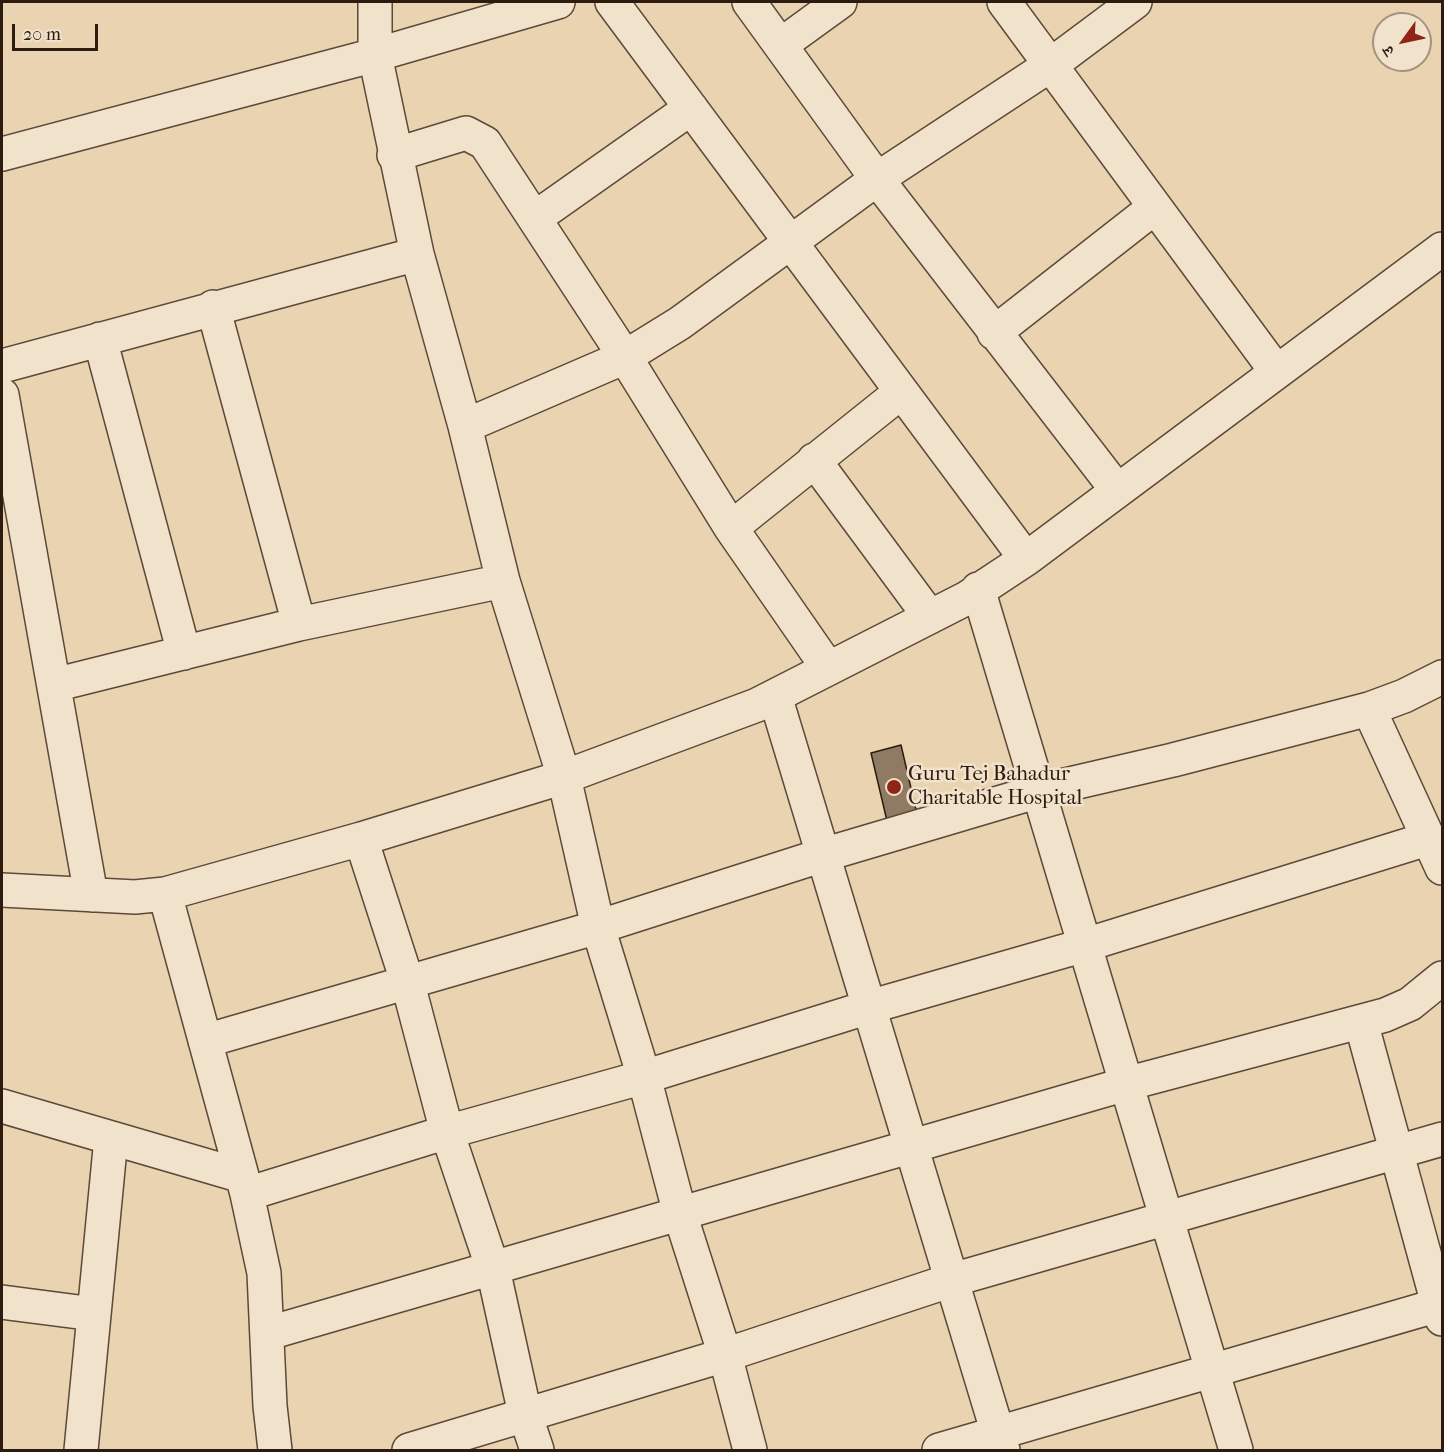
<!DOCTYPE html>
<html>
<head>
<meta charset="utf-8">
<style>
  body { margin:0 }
  #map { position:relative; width:1444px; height:1452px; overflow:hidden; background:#e9d3b0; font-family:"IM FELL French Canon","Noto Serif Devanagari",serif }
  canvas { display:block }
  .frame { position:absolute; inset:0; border:3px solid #2d1b10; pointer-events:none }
  .north { position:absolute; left:1372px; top:12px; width:60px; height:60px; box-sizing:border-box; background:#f1e2cc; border:2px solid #a39281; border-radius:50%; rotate:237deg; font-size:16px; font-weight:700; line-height:24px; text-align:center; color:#2d1b10 }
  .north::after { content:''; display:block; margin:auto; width:21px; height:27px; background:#8f2418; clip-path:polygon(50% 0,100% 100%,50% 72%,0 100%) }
  .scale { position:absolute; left:12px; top:24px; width:86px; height:27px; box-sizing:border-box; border:3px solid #2d1b10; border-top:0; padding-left:8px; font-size:18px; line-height:21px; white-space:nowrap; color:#2d1b10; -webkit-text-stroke:4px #f1e2cc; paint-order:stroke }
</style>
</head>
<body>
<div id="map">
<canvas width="1444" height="1452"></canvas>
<div class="frame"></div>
<div class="north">उ</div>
<div class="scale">20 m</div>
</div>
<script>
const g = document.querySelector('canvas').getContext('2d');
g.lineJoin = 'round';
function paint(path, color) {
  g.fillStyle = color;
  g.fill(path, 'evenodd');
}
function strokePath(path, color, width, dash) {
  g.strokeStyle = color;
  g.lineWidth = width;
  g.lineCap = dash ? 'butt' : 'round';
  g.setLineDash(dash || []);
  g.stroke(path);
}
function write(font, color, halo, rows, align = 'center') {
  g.font = font + ' "IM FELL French Canon",serif';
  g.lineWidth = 5;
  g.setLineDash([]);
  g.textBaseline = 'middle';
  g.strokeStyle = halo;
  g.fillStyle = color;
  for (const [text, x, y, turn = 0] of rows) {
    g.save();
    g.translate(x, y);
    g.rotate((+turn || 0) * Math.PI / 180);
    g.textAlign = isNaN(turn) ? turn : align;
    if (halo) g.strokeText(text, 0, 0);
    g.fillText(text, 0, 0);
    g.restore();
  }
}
const building = new Path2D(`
  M901,745L917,814L887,821L871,753Z`);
paint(building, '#8f7b63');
strokePath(building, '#2d1b10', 1.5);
const minor = new Path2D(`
  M375,2V55L417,254L465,426L503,581L564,777L598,927L644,1077L680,1214L725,1355L750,1450
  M612,2L1026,559
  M749,2L877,179L1117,490
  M1004,2L1276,371
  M782,44L840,2
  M2,154L375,55L558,2
  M394,155L466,133L485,143L625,357L731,528L828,668
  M535,218L691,108
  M213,307L299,624
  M994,333L1155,207
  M100,339L184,653
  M2,366L417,254
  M2,395L91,895
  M465,426L625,357L680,323L877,179L1052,64L1135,2
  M814,460L930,617
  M731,528L901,392
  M978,589L1236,1450
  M54,685L299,624L503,581
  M775,696L1003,1450
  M1369,709L1442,868
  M361,839L408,984L447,1132L493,1269L525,1414L537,1450
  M2,890L135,897L165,894L361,839L564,777L757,705L967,598L1026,559L1442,249
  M165,894L247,1194L264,1273L270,1406L275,1450
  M1361,1022L1442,1319
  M205,1041L598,927L823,855L1039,791L1173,760L1369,709L1404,696L1442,677
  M2,1106L242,1176
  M247,1194L447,1132L644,1077L869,1007L1085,945L1427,839
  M2,1302L94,1314
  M269,1333L1126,1084L1385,1015L1410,1004L1442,978
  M81,1450L111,1138
  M409,1450L725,1355L952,1280L1442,1139
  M939,1450L1442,1304`);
strokePath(minor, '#5c4938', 36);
strokePath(minor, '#f1e2cc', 33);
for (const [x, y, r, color] of [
  [894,787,8,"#8f2418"]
]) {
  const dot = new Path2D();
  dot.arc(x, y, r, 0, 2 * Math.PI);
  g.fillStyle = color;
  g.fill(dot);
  strokePath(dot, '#f1e2cc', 2);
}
write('21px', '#2d1b10', '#f1e2cc', [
  ["Guru Tej Bahadur",908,775],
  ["Charitable Hospital",908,799]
], 'left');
</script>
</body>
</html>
